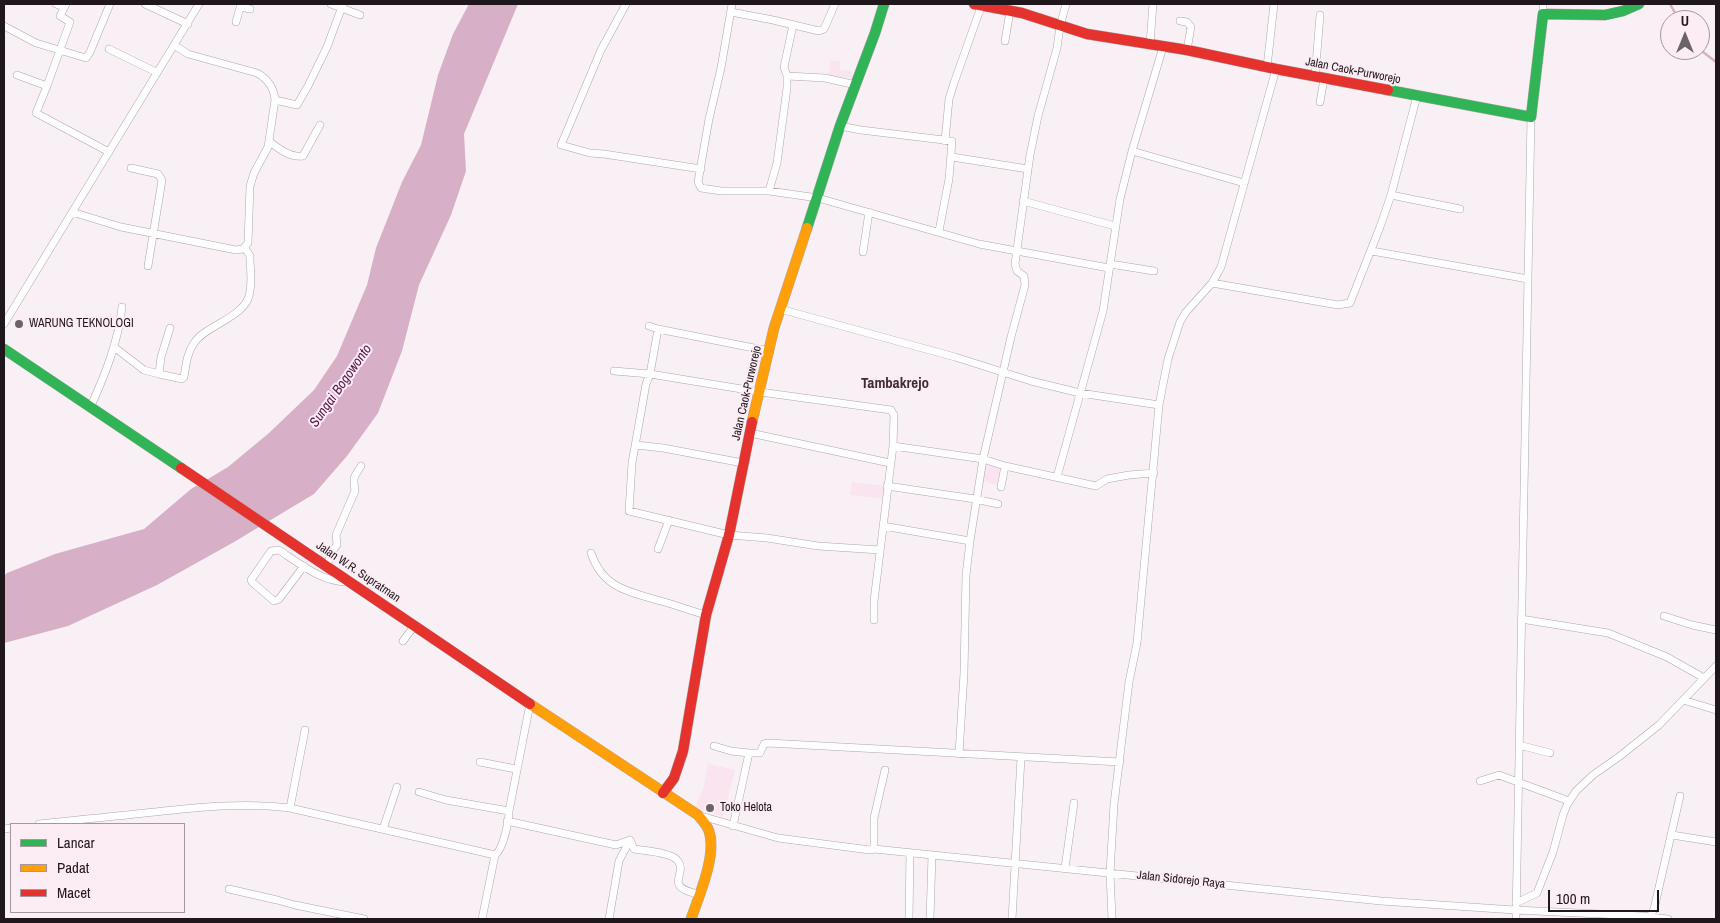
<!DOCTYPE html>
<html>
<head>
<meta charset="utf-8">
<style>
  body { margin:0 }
  #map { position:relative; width:1720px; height:923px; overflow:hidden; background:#f8f0f5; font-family:"Archivo Narrow",sans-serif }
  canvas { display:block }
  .frame { position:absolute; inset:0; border:5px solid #1f171b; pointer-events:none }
  .legend { position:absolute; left:10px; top:823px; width:175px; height:90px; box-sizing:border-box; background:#fcedf5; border:1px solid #a4979e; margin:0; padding:6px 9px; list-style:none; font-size:15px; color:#1f171b }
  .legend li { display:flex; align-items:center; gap:10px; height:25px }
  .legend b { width:25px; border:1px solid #a4979e }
  .north { position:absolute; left:1660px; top:10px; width:50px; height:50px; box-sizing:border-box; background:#fcedf5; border:1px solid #a4979e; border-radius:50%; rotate:0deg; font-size:14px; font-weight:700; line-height:20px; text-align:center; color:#1f171b }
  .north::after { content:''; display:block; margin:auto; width:18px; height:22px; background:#6b6367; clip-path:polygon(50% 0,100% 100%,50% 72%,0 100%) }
  .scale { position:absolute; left:1548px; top:890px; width:111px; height:22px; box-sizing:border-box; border:2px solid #1f171b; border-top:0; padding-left:6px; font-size:15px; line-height:18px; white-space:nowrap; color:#1f171b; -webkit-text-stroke:4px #fcedf5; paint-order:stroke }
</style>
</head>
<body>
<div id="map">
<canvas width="1720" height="923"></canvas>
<div class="frame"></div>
<ul class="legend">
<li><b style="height:6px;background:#30b455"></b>Lancar</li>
<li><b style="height:6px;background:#ff9f0a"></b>Padat</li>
<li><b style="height:6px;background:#e5322d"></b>Macet</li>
</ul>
<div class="north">U</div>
<div class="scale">100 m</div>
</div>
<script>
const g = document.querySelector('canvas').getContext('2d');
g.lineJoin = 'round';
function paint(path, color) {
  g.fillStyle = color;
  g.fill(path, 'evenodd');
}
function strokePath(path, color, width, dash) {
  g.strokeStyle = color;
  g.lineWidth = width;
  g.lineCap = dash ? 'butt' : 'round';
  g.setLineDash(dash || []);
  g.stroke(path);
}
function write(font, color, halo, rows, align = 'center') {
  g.font = font + ' "Archivo Narrow",sans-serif';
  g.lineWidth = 4;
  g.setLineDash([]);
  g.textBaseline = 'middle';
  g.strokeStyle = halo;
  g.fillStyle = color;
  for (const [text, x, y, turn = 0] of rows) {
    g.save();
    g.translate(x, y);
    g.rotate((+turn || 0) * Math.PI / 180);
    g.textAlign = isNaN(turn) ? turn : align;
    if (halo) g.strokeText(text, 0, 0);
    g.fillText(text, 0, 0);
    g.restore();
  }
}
paint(new Path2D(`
  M830,61H840V70L852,71V78L829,77Z
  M985,465L1002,467L1000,486L983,481Z
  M852,482L887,486L886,499L850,495Z
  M708,764L735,770L723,817L695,807L703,789Z`), '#fae4f0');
paint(new Path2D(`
  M469,4H518L464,134L466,171L451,215L419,285L402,351L378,413L347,456L314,494L234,542L157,585L68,626L4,643V576L7,573L55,554L144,529L191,489L228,467L269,433L314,390L337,356L367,285L376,248L402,182L421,145L438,75L453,34Z`), '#d7afc6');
strokePath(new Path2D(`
  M1670,4L1679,20
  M1700,45L1703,52L1716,62`), '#d7afc6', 2.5);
const street = new Path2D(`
  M56,4L64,7
  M145,4L188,24
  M331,4L360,15
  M626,4L601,50L561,145L590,153L604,154L701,169
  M732,4L721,68L709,119L698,182L701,188L721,191H769L818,198L979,244L1109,268
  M240,7L250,9
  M731,12L773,20L819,31L824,29L835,4
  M1543,14V4
  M1180,21L1187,22L1191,27L1187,50
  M236,22L241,4
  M4,26L36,43L86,58L90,52L110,4
  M1005,41L1010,11
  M1150,44L1153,4
  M174,45L188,54L257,73C268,79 274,88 275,100L297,105L308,86L327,47L343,4
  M1163,47L1132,151L1244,183
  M109,49L156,72
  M1267,67L1274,4
  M17,75L47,86L36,113L109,152
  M787,76L825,78L856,85
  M1315,77L1320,15
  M47,86L70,22L60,16L66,4
  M1320,102L1324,79
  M840,126L861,130L952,141L949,179L939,231
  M945,141L949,99L954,83L982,4
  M270,142C279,149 291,158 303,156L320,125
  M952,157L1028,169
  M131,168L158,174L162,180L148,266
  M769,191L777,163L787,88V76L784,67L793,25
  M1391,195L1460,209
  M1023,201L1115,226
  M72,212L121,227L236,250L243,249L248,243L250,186L254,173L268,147L275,100
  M1380,227L1391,195L1417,96
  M1372,251L1528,279
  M863,252L869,212
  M1110,264L1154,271
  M1212,283L1338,305L1350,303L1380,227
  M780,309L955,357L1031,381L1080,393L1159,405L1137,643L1129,682L1114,804L1110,873L1112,919
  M4,324L199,4
  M649,326L658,329L769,351
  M170,328L161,357L159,374L182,379L184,377C186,365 187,353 194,343C205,326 239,319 248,299C252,289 251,272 250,261V256L245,248
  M658,329L650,374L646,384L632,463L629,511L729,535L767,538L818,546L880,550
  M114,347L144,370L159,374
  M614,371L650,374L760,392L891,410L894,415L893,446L874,601V620
  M1159,405L1168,359L1180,322L1186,312L1212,283L1221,267L1276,69
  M90,408C105,375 118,343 122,307
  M750,433L890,463
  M636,445L663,448L743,463
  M893,446L983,459L1005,466L1096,486L1107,479L1129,475L1154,473
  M1057,477L1103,311L1120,199L1132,151
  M887,486L975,499L998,504
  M1001,487L1005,466
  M883,526L970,541L983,459L1011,337L1025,285L1024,276L1017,271L1015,264L1030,155L1038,116L1057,48L1060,26L1066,4
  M658,549L669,520
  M591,553C603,589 630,592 661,601C676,605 691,611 706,615
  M304,566L279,599L274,601L252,582L251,580L271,551L279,550C300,564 323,583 349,582
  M327,566L331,553L337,545L336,535L355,491C353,476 353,479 361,466
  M1664,616L1692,625L1716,630
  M1521,619L1608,633L1667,657L1704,678
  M403,641L415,625
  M1683,700L1716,710
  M1519,745L1550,753
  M714,746L731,751L749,753L733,826
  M749,753H760L764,744L768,743L1120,762
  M959,754L964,673L966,575L970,541
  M480,762L516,769
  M1480,781L1499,775L1569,801
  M419,792L446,800L509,811
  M290,808L305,730
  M701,816L778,838L870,850L874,849L1381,901L1515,910L1642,916L1668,919
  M507,821L616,845L630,840L634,849C645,851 672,852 678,861C688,875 662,886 698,894
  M39,824C74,820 110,817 145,813C193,808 242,802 290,808L495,855C503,850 509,821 509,811L530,704
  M4,829L11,828
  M383,829L397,787
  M1672,835L1716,842
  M874,849V818L885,770
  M1065,868L1074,803
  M229,889L277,900L295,905L364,919
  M1516,903L1537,893L1553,852L1563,815L1567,805L1576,791L1593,775L1620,756L1659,725L1716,666
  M1650,917L1654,909L1680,796
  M482,919L495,855
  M609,919L619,861L630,840
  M909,919L910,853
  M930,919L932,855
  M1012,919L1021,758
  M1516,919L1531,117`);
const fast = new Path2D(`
  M1388,90L1531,117L1543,14L1605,15L1623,11L1639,4
  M807,228L840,126L875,33L884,4
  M4,349L181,468`);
const slow = new Path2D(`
  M752,422L774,328L807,228
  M530,704L698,815C702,820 707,825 709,831C717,855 699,896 691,919`);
const jam = new Path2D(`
  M974,4L1022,13L1087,34L1187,50L1276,69L1388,90
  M181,468L530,704
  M663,793L674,778L683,751L706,615L729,535L752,422`);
strokePath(street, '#aea6ab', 8);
strokePath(fast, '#aea6ab', 11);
strokePath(slow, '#aea6ab', 11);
strokePath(jam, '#aea6ab', 11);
strokePath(street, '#fefdfe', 7);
strokePath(fast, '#30b455', 10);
strokePath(slow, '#ff9f0a', 10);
strokePath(jam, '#e5322d', 10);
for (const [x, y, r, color] of [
  [19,324,5,"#6b6367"],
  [710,808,5,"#6b6367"]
]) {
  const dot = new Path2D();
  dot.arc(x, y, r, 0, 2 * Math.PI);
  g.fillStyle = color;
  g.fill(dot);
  strokePath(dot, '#fcedf5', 2);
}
write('12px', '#1f171b', '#fcedf5', [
  ["Jalan Caok-Purworejo",1353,71,11],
  ["Jalan Caok-Purworejo",747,393,-77],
  ["Jalan W.R. Supratman",358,572,34],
  ["Jalan Sidorejo Raya",1181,880,6]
]);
write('12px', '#1f171b', '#fcedf5', [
  ["WARUNG TEKNOLOGI",29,324],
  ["Toko Helota",720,808]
], 'left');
write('italic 14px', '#55153f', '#fcedf5', [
  ["Sungai Bogowonto",341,386,-55]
]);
write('bold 15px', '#3e2b35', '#fcedf5', [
  ["Tambakrejo",895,384]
]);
</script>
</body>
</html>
